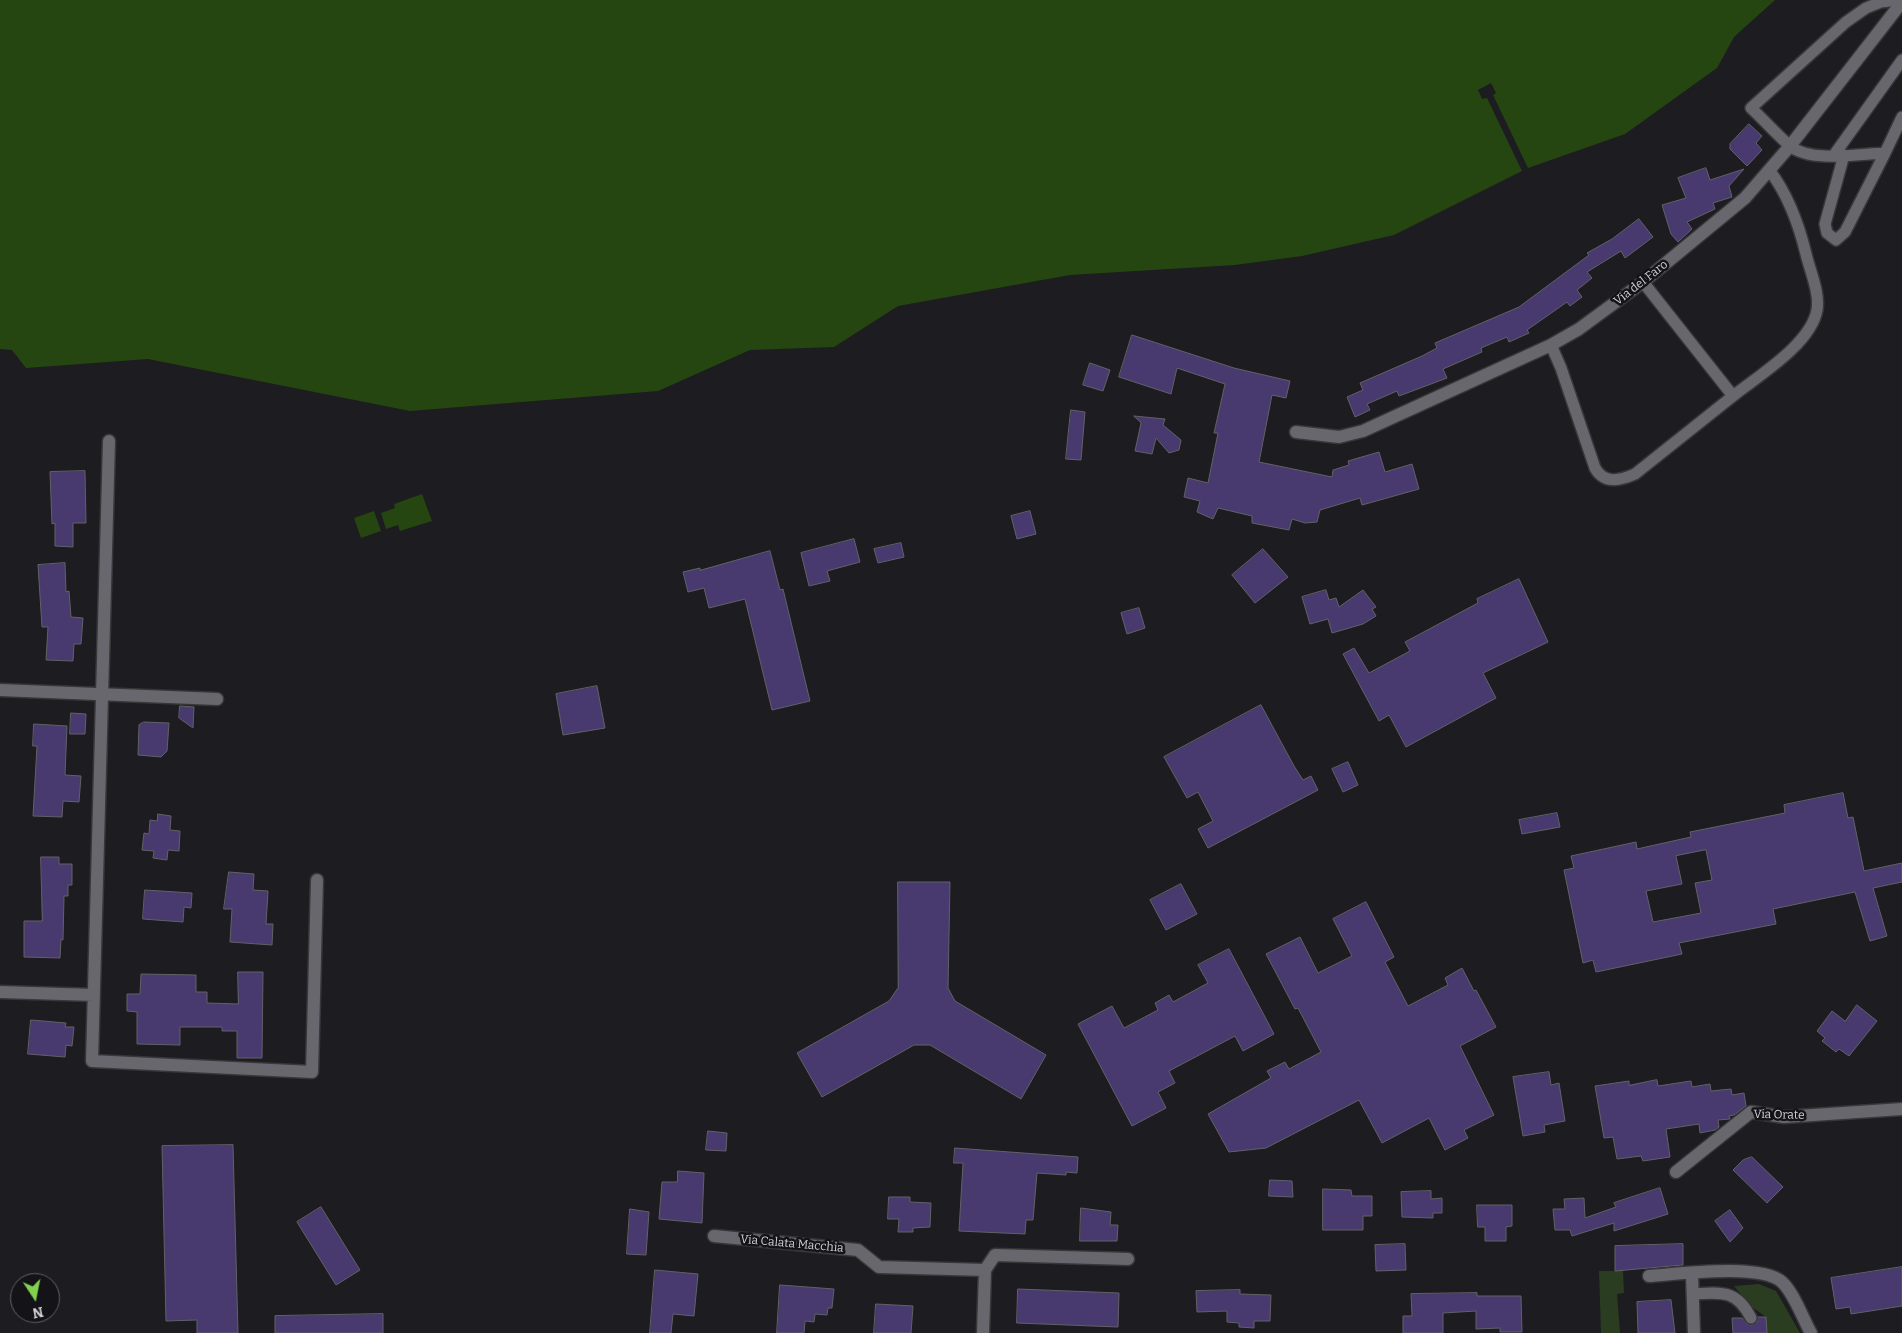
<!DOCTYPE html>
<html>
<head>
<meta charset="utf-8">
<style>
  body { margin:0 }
  #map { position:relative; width:1902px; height:1333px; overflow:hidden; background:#1d1c21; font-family:Bitter,serif }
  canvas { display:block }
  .north { position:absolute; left:10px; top:1273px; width:50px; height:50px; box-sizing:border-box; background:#141318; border:1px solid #605f63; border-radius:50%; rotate:169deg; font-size:14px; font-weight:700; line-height:20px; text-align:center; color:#d1d1d4 }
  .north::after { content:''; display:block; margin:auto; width:18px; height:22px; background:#81d050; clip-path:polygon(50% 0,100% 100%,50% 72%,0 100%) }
</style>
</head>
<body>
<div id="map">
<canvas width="1902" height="1333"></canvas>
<div class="north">N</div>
</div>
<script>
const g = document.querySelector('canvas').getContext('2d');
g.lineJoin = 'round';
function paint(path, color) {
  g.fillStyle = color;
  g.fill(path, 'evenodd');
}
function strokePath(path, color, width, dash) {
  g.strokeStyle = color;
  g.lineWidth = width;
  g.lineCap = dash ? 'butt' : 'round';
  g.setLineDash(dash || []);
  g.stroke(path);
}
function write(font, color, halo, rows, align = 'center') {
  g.font = font + ' Bitter,serif';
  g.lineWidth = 5;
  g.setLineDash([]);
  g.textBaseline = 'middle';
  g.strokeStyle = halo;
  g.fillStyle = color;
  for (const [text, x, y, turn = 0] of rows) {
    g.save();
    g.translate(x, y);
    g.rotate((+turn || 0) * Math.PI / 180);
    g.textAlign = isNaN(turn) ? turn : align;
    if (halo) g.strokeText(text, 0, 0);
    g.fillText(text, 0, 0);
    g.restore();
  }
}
paint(new Path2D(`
  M1599,1271H1623L1624,1293L1617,1294L1620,1333H1601Z
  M1759,1284L1776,1291L1800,1333H1767L1766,1317L1752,1307L1734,1286Z`), '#2b3d21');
paint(new Path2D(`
  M0,0H1775L1734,37L1717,68L1625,134L1528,168L1493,95L1496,93L1491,83L1478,90L1482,99L1487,98L1522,171L1394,235L1302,256L1235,265L1070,275L898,306L834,347L750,350L658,391L410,411L148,359L26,368L12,350L0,349Z
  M422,494L432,521L400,531L398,525L386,529L381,513L395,508L394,504Z
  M374,511L381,531L361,538L354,518Z`), '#264611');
const building = new Path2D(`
  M1749,124L1762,136L1756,143L1762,150L1747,166L1730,149V144Z
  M1706,168L1710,180L1744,169L1729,186L1732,197L1713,203L1715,209L1687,222L1692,229L1678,242L1671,234L1662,205L1686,198L1678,178Z
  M1639,219L1653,237L1625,258L1621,251L1587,272L1592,278L1577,290L1582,297L1570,306L1567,302L1527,330L1529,333L1509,342L1507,337L1481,348L1482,352L1443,369L1447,378L1399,396L1397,391L1367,404L1370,410L1355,417L1347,397L1363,390L1360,383L1422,356L1437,348L1435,343L1519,307L1589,255L1587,253L1612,239Z
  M1132,335L1234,368L1290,381L1286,398L1272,395L1259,462L1332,477L1333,470L1349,465L1348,461L1379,452L1385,472L1412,464L1419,489L1362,505L1360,498L1320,510L1317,522L1305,523L1292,519L1289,530L1252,523V516L1218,508L1213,519L1197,512L1200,501L1184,497L1188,478L1208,483L1218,433H1214L1225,384L1177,368L1171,394L1119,377Z
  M1090,363L1110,370L1103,391L1083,385Z
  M1071,410L1085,412L1081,460L1066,459Z
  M1134,416L1165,419L1163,425L1181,440L1179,450L1169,453L1156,438L1152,454L1135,451L1141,423Z
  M85,471L86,523H73V547L55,546V523L52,524L50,472Z
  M1030,511L1036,534L1017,539L1011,516Z
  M854,539L860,562L827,571L830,581L809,586L801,553Z
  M901,543L904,557L878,563L874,549Z
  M1263,549L1288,577L1255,603L1232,575Z
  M770,551L780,590L783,589L810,701L772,710L745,599L709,608L704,588L688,592L683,572L700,568V570Z
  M65,563L66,592L69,591L71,617L83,618L81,644H74L73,661L46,660L48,627H42L38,565Z
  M1519,579L1548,642L1483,673L1496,698L1406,747L1389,715L1379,721L1343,654L1354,648L1369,673L1410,651L1405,642L1478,603L1477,599Z
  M1326,590L1329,600L1336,598L1339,607L1363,590L1376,607L1372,609L1376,616L1363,624L1332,633L1328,619L1310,624L1302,597Z
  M1139,608L1145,628L1127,634L1121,613Z
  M597,686L605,728L563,735L556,694Z
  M1261,705L1294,766L1303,780L1311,776L1318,790L1208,848L1198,829L1213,821L1198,792L1187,798L1164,757Z
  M180,706L194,707L193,728L179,718Z
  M71,713L86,714L85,734H70Z
  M144,722L169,723L167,751L161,757L138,755L139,725Z
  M34,724L67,726L65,775L81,776L79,802L63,801L62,817L33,816L37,746H33Z
  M1348,762L1358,785L1343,792L1332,769Z
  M1843,793L1848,818L1853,817L1864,871L1902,863V882L1873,888L1887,936L1870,941L1855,892L1773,909L1776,924L1679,943L1682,954L1596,972L1593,960L1583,963L1564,870L1574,868L1571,856L1636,842L1637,849L1691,837L1690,832L1785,813L1784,805ZM1706,850L1712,880L1695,883L1701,913L1653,922L1646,891L1682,884L1676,856Z
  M1557,813L1560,827L1522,834L1519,820Z
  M158,814L171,816L170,830L180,831L179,851L168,850L167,860L153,858L154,851L142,850L144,833L149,834L150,820L157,821Z
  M41,857H59V864H72V885H68V896H64L63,940L61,939L60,958L24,957V921H42Z
  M229,872L254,874L253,890L268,891L266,924H273L272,945L230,942L232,909H224Z
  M898,882H950L948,988L955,1001L1046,1055L1021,1099L930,1045H914L822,1097L797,1053L889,1001L898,988Z
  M1181,884L1197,914L1166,930L1150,900Z
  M145,890L192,893L191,908L184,907L183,922L143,919Z
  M1366,902L1394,957L1385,962L1408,1006L1448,985L1445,978L1462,968L1474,991L1476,990L1496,1027L1460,1046L1494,1115L1464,1130L1468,1138L1445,1150L1429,1118L1382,1143L1359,1100L1266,1148L1229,1152L1208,1114L1271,1078L1267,1071L1285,1062L1289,1069L1321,1052L1298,1008L1295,1009L1266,954L1300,937L1318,973L1352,956L1333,919Z
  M1229,949L1274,1034L1243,1051L1235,1036L1169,1071L1175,1083L1158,1092L1166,1108L1132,1126L1078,1024L1112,1006L1124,1028L1158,1010L1155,1003L1169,995L1173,1002L1208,983L1198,965Z
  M238,972H263L262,1058H237V1031H222V1027H180V1045L137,1044V1012L127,1011V994H140L141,974L196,975V992H207V1003L238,1004Z
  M1857,1005L1877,1021L1849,1056L1839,1049L1836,1052L1822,1041L1825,1038L1817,1031L1832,1011L1845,1021Z
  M31,1020L66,1023L65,1027H74L72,1046L66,1045L65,1057L28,1054Z
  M1549,1072L1551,1085L1559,1083L1565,1121L1544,1125L1545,1132L1523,1136L1513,1077Z
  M1657,1080L1658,1086L1691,1081L1692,1087L1710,1084L1711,1091L1731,1089L1732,1095L1744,1093L1746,1106L1734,1115L1729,1116L1730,1119L1718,1120L1719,1127L1715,1130L1700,1133L1699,1124L1666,1129L1670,1157L1643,1161L1641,1156L1617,1159L1613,1137L1604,1138L1595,1086L1629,1081V1085Z
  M708,1131L727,1133L726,1151L706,1150Z
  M233,1145L238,1333H197V1320L166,1321L162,1146Z
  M955,1148L1078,1157L1077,1173L1066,1172V1175L1037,1173L1033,1220H1026L1025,1234L959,1231L963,1163H954Z
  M1752,1157L1783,1187L1767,1203L1733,1170L1743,1160Z
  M678,1171L704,1173L702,1223L659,1219L662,1182H677Z
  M1270,1180L1292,1181L1293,1197L1269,1196Z
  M1660,1188L1668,1214L1614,1231V1223L1572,1236L1570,1230H1555L1553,1209H1565L1564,1199L1584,1198L1585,1218L1616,1207L1614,1203Z
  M1323,1189L1351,1190L1352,1196H1372V1216H1363V1230H1323Z
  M1431,1191V1199L1442,1198V1213H1433V1218L1402,1217L1401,1192Z
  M889,1197H910V1202L931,1203L930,1227L913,1228V1232H898L899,1219H888Z
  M1477,1205H1512V1226L1506,1227V1241H1485V1227H1478Z
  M321,1207L360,1270L336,1285L297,1222Z
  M1081,1208L1111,1212L1110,1225H1118L1117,1241H1080Z
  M630,1209L649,1212L646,1255L627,1254Z
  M1730,1210L1743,1228L1730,1242L1715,1221Z
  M1405,1244L1406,1270L1376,1271L1375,1245Z
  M1683,1244V1265L1615,1271V1246Z
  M1902,1267V1306L1851,1314L1850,1307L1836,1309L1831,1278Z
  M655,1270L698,1274L694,1316L673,1314L671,1333H650Z
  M780,1285L834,1289L832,1308H828L827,1315L815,1314L814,1322L805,1321L804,1333H777Z
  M1018,1289L1119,1293L1118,1327L1017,1323Z
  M1240,1290V1294L1271,1295L1270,1321H1254V1328L1239,1327V1323L1227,1322V1311L1197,1312L1196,1291Z
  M1477,1293V1296H1521L1522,1332H1500V1328L1476,1329V1311L1443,1313V1333H1403V1316H1412L1411,1294Z
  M1671,1300L1675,1333H1638L1637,1302Z
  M876,1304L913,1306L911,1333H874Z
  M383,1314V1333H275V1316Z
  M1758,1317H1766L1767,1333H1733L1732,1318H1742L1747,1324L1752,1325L1757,1322Z`);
paint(building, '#483a6f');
strokePath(building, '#626167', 1);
const lane = new Path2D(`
  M1898,0L1881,2L1866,8L1846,22L1751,108C1764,120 1776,134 1790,146C1811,163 1859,154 1885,153L1902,117
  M1834,155L1902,60
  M1844,155L1825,224L1827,233L1836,240L1845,232L1885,153
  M1551,345L1561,368L1595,468C1604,484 1619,481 1635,474L1733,396L1643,282
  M1733,396C1758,376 1811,344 1817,310C1820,293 1810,271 1806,254C1799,225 1788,195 1770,171
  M1693,1294C1722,1292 1737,1290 1751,1318`);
const street = new Path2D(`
  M1296,432L1339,437L1363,431L1551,345L1579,329L1643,282L1745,198L1790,146L1902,2
  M109,441L92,1061L312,1072L317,880
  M0,690L217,699
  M0,992L94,995
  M1676,1172L1751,1112L1784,1117L1902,1109
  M714,1236L858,1250L879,1267L985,1270
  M1692,1274L1694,1333
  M1649,1276C1678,1274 1761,1263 1782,1282C1794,1293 1803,1319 1811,1333
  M983,1333L985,1270L995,1255L1128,1259`);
strokePath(lane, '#37373a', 14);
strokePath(street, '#37373a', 15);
strokePath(lane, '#68676d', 11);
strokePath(street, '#68676d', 12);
write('12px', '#d1d1d4', '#141318', [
  ["Via del Faro",1641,283,-38],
  ["Via Orate",1779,1115,1],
  ["Via Calata Macchia",792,1244,5]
]);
</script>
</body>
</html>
